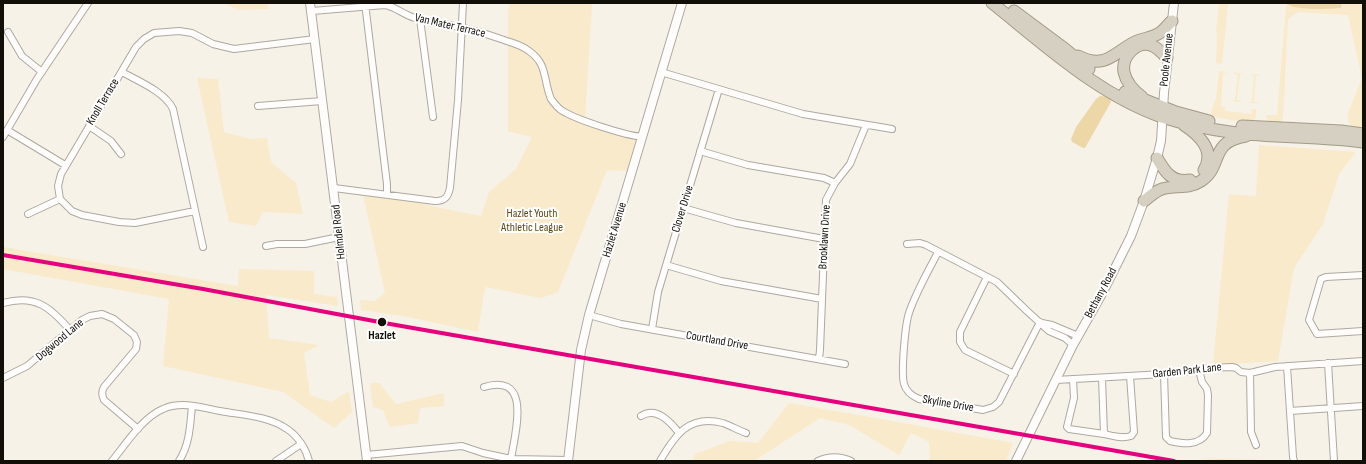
<!DOCTYPE html>
<html>
<head>
<meta charset="utf-8">
<style>
  body { margin:0 }
  #map { position:relative; width:1366px; height:464px; overflow:hidden; background:#f7f2e7; font-family:"Sofia Sans Condensed",sans-serif }
  canvas { display:block }
  .frame { position:absolute; inset:0; border:4px solid #120f08; pointer-events:none }
</style>
</head>
<body>
<div id="map">
<canvas width="1366" height="464"></canvas>
<div class="frame"></div>
</div>
<script>
const g = document.querySelector('canvas').getContext('2d');
g.lineJoin = 'round';
function paint(path, color) {
  g.fillStyle = color;
  g.fill(path, 'evenodd');
}
function strokePath(path, color, width, dash) {
  g.strokeStyle = color;
  g.lineWidth = width;
  g.lineCap = dash ? 'butt' : 'round';
  g.setLineDash(dash || []);
  g.stroke(path);
}
function write(font, color, halo, rows, align = 'center') {
  g.font = font + ' "Sofia Sans Condensed",sans-serif';
  g.lineWidth = 4;
  g.setLineDash([]);
  g.textBaseline = 'middle';
  g.strokeStyle = halo;
  g.fillStyle = color;
  for (const [text, x, y, turn = 0] of rows) {
    g.save();
    g.translate(x, y);
    g.rotate((+turn || 0) * Math.PI / 180);
    g.textAlign = isNaN(turn) ? turn : align;
    if (halo) g.strokeText(text, 0, 0);
    g.fillText(text, 0, 0);
    g.restore();
  }
}
paint(new Path2D(`
  M223,3H267L269,9L239,10Z
  M510,3H592L585,121L623,133L637,140L627,171L607,170L558,292L541,298L485,287L478,332L403,316L361,310L360,300L375,301L385,293L362,190L445,203L426,205L481,216L489,192L516,169L532,137L508,131V10Z
  M1219,3H1227L1228,5L1222,64L1216,63L1217,33H1216Z
  M1343,3H1363V131L1356,130L1348,122V113L1362,78L1348,15L1298,12L1288,19L1283,117L1281,123L1269,122L1265,113V110L1266,115H1277L1286,6L1287,5C1305,9 1326,11 1342,5Z
  M1219,71L1228,72L1223,73L1221,106L1225,107V111L1251,114L1252,109H1256V117L1253,122L1247,123L1215,117L1212,116L1211,111L1216,99Z
  M1234,72L1244,74H1240L1237,100L1242,101L1241,102L1231,101L1235,100L1238,74H1234Z
  M1250,74L1261,75L1256,76L1254,102L1258,103V104L1247,102H1252L1254,76Z
  M197,78L218,79L224,132L250,139L267,138L271,162L296,183L303,214L263,212L256,226L229,222Z
  M1259,145L1356,152L1339,174L1323,224L1294,268L1278,361L1213,365L1229,194L1256,196Z
  M3,247L238,286L239,269L314,271V294L337,297L338,306L266,295L269,338L319,345L304,353L310,395L331,402L349,391L352,412L334,428L283,392L163,366L169,299L3,269Z
  M370,383H379L396,404L444,393V406L420,408L418,423L390,427L383,410L373,407Z
  M789,403L859,415L1013,443L1006,461H930L929,442L911,433L899,455L849,425L820,418L754,461H693L695,454L730,441L758,443Z
  M1203,458L1268,460L1275,461H1218Z`), '#f8eacb');
paint(new Path2D(`
  M1285,3H1342L1341,8C1328,9 1295,11 1285,3Z
  M1100,96L1109,97L1111,102L1085,148H1083L1072,142L1071,139L1076,127L1096,99Z`), '#edd7a7');
const street = new Path2D(`
  M365,3L387,184V194
  M312,11L385,5C396,7 404,15 415,18C428,22 441,23 454,26C471,29 487,34 504,40C512,43 522,45 529,51C548,64 543,80 551,99C554,103 557,107 561,110C576,120 625,135 642,137
  M420,19L433,117
  M8,32L22,56L42,72
  M122,72C138,81 165,92 173,109L203,247
  M661,72L803,114L892,129
  M258,106L322,101
  M89,126L111,141L121,154
  M7,130L65,165
  M3,137L37,79L88,3
  M700,151L748,165L824,178L835,183
  M334,188L435,201C445,201 448,197 450,188L458,100L463,3
  M683,208L736,223L824,239
  M195,211L135,223L119,222L82,215L72,211L60,199L58,186L61,174L136,47L144,39L154,33L179,31L192,33L213,44L234,49L315,39
  M28,214L60,199
  M907,244L920,243L926,245L997,282L1027,311L1049,331L1065,338L1073,345
  M266,246L277,244H305L339,237
  M938,252C928,272 916,292 909,313C905,325 901,373 904,384C906,391 912,396 919,399L983,410L993,407L999,402L1040,322
  M666,265L721,281L822,299
  M1363,275L1326,277L1321,279L1309,320L1317,334L1363,331
  M987,277L960,332V342L965,350L1014,374
  M3,303C35,294 50,307 70,330
  M589,315L621,324L845,364
  M1042,323L1052,325L1078,336
  M652,329L658,292L719,89
  M819,359L820,350L826,200L835,183L850,164L866,125
  M1328,363L1334,461
  M1287,366L1293,457L1294,461
  M1250,373L1251,432L1256,445
  M1164,374L1166,437L1170,441C1183,444 1199,446 1207,433L1208,395L1207,389L1202,382L1199,370
  M3,378L27,366L82,320L90,316L102,314L114,319L134,335L137,342L136,349L104,387C101,392 102,396 104,400L138,429
  M1102,378L1104,434C1113,436 1122,439 1131,436L1134,432L1130,376
  M1073,379L1074,398L1067,427L1069,429L1104,434
  M1056,380L1164,374L1199,370L1210,368L1232,367L1236,368L1241,372L1250,373L1275,367L1363,361
  M484,387C533,372 515,433 511,459
  M1290,411L1363,406
  M641,416C656,406 670,421 679,433
  M366,455L462,446L483,453L511,459L568,460
  M112,461C125,445 143,417 163,409C169,406 176,405 183,405C196,405 208,409 220,411C242,415 269,416 287,429C298,436 306,449 309,461
  M179,461C190,444 190,425 192,406
  M276,461L301,444
  M660,461C675,435 689,414 723,423C731,426 738,430 746,433
  M818,461C829,456 840,456 851,461`);
const secondary = new Path2D(`
  M310,3L367,461
  M568,461L581,350L589,315L682,3
  M1016,461L1073,345L1103,292L1131,236L1144,201L1157,158L1161,141L1164,93L1174,3`);
const highway = new Path2D(`
  M992,3C1045,45 1097,94 1162,117C1184,124 1208,129 1230,132C1274,138 1319,136 1363,142
  M1014,11L1065,49L1089,69
  M1078,56C1106,70 1113,53 1135,42C1143,38 1154,38 1161,32C1165,29 1168,24 1172,21
  M1125,92L1176,112L1209,121
  M1142,97C1134,91 1126,82 1124,72C1121,56 1138,39 1153,46C1159,49 1163,54 1167,58
  M1184,125C1199,135 1216,150 1204,170
  M1242,126L1341,131L1363,134
  M1157,158C1165,172 1172,183 1190,180
  M1144,201C1150,197 1155,191 1162,189C1175,185 1189,189 1201,181C1224,166 1208,142 1246,136`);
strokePath(street, '#ada9a1', 8);
strokePath(secondary, '#ada9a1', 10);
strokePath(highway, '#a39b87', 13);
strokePath(street, '#fefdfb', 6);
strokePath(secondary, '#fefdfb', 8);
strokePath(highway, '#d5d0c1', 11);
strokePath(new Path2D(`
  M3,255L203,289L390,324L1174,461`), '#e5007d', 4);
for (const [x, y, r, color] of [
  [382,322,5,"#120f08"]
]) {
  const dot = new Path2D();
  dot.arc(x, y, r, 0, 2 * Math.PI);
  g.fillStyle = color;
  g.fill(dot);
  strokePath(dot, '#fff', 1.5);
}
write('12px', '#120f08', '#fff', [
  ["Van Mater Terrace",450,26,13],
  ["Poole Avenue",1167,60,-84],
  ["Knoll Terrace",103,102,-59],
  ["Clover Drive",683,209,-73],
  ["Hazlet Avenue",615,230,-73],
  ["Holmdel Road",339,232,-96],
  ["Brooklawn Drive",825,237,-87],
  ["Bethany Road",1101,293,-62],
  ["Dogwood Lane",60,340,-40],
  ["Courtland Drive",717,341,10],
  ["Garden Park Lane",1187,371,-6],
  ["Skyline Drive",948,404,10]
]);
write('12px', '#5c4817', '#fff', [
  ["Hazlet Youth",532,214],
  ["Athletic League",532,228]
]);
write('bold 12px', '#120f08', '#fff', [
  ["Hazlet",382,336]
]);
</script>
</body>
</html>
